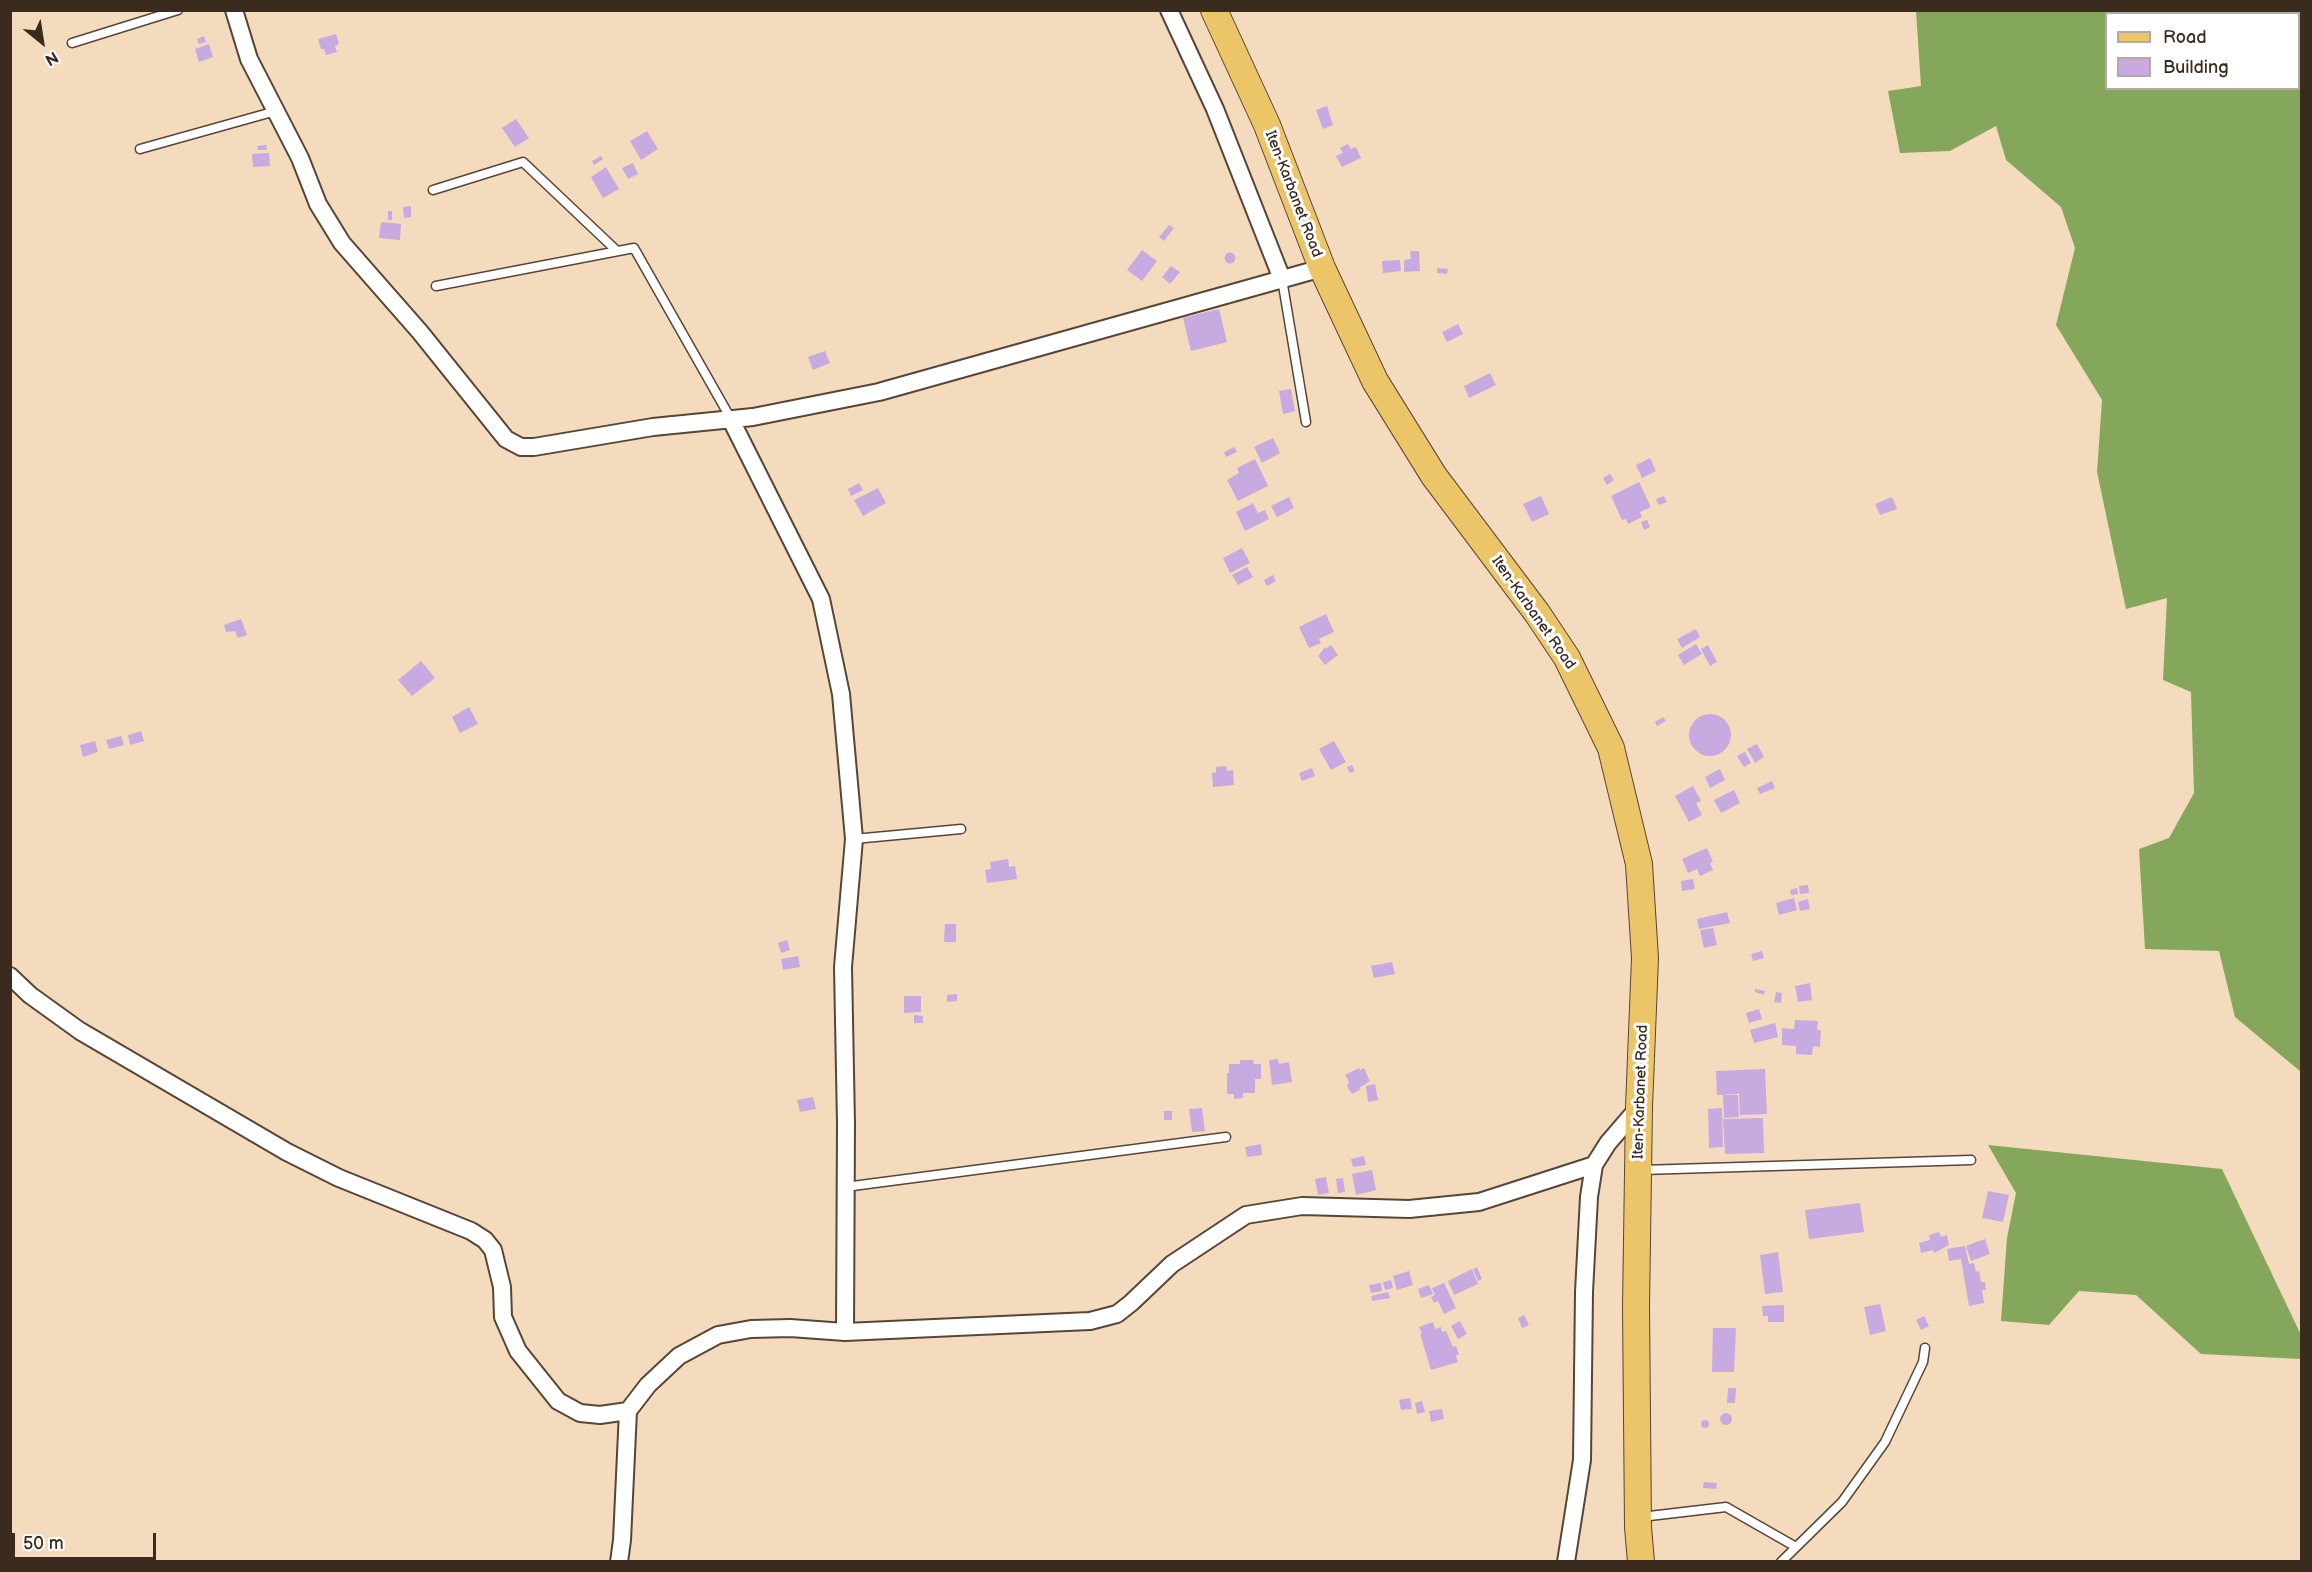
<!DOCTYPE html>
<html>
<head>
<meta charset="utf-8">
<style>
  body { margin:0 }
  #map { position:relative; width:2312px; height:1572px; overflow:hidden; background:#f5dbbe; font-family:"Balsamiq Sans",sans-serif }
  canvas { display:block }
  .frame { position:absolute; inset:0; border:12px solid #3b2a1e; pointer-events:none }
  .legend { position:absolute; left:2105px; top:12px; width:195px; height:78px; box-sizing:border-box; background:#fff; border:2px solid #b1aaa5; margin:0; padding:8px 10px; list-style:none; font-size:18px; color:#3b2a1e }
  .legend li { display:flex; align-items:center; gap:12px; height:30px }
  .legend b { width:30px; border:2px solid #b1aaa5 }
  .north { position:absolute; left:12px; top:12px; width:60px; height:60px; -webkit-text-stroke:4px #fff; paint-order:stroke; rotate:150deg; font-size:16px; font-weight:700; line-height:24px; text-align:center; color:#3b2a1e }
  .north::after { content:''; display:block; margin:auto; width:21px; height:27px; background:#3b2a1e; clip-path:polygon(50% 0,100% 100%,50% 72%,0 100%) }
  .scale { position:absolute; left:12px; top:1533px; width:144px; height:27px; box-sizing:border-box; border:3px solid #3b2a1e; border-top:0; padding-left:8px; font-size:18px; line-height:21px; white-space:nowrap; color:#3b2a1e; -webkit-text-stroke:4px #fff; paint-order:stroke }
</style>
</head>
<body>
<div id="map">
<canvas width="2312" height="1572"></canvas>
<div class="frame"></div>
<ul class="legend">
<li><b style="height:8px;background:#edc569"></b>Road</li>
<li><b style="height:16px;background:#c7aadf"></b>Building</li>
</ul>
<div class="north">N</div>
<div class="scale">50 m</div>
</div>
<script>
const g = document.querySelector('canvas').getContext('2d');
g.lineJoin = 'round';
function paint(path, color) {
  g.fillStyle = color;
  g.fill(path, 'evenodd');
}
function strokePath(path, color, width, dash) {
  g.strokeStyle = color;
  g.lineWidth = width;
  g.lineCap = dash ? 'butt' : 'round';
  g.setLineDash(dash || []);
  g.stroke(path);
}
function write(font, color, halo, rows, align = 'center') {
  g.font = font + ' "Balsamiq Sans",sans-serif';
  g.lineWidth = 6;
  g.setLineDash([]);
  g.textBaseline = 'middle';
  g.strokeStyle = halo;
  g.fillStyle = color;
  for (const [text, x, y, turn = 0] of rows) {
    g.save();
    g.translate(x, y);
    g.rotate((+turn || 0) * Math.PI / 180);
    g.textAlign = isNaN(turn) ? turn : align;
    if (halo) g.strokeText(text, 0, 0);
    g.fillText(text, 0, 0);
    g.restore();
  }
}
paint(new Path2D(`
  M1916,11H2301V1072L2235,1017L2219,951L2145,949L2139,849L2169,838L2194,793L2191,692L2163,680L2167,598L2126,609L2097,472L2102,400L2056,325L2075,248L2061,207L2006,160L1996,126L1950,151L1900,153L1888,91L1921,86ZM2106,14H2298V88H2106Z
  M1988,1145L2222,1169L2301,1335V1359L2201,1354L2136,1295L2079,1291L2049,1325L2001,1321L2007,1238L2016,1193Z`), '#84a75c');
paint(new Path2D(`
  M336,34L339,44L335,46L337,52L326,55L324,49H321L318,39Z
  M204,36L206,42L199,44L197,39Z
  M209,44L213,57L199,62L195,49Z
  M1327,106L1333,125L1323,129L1316,110Z
  M516,119L529,138L515,147L502,128Z
  M647,131L658,149L641,160L630,141Z
  M1348,144L1351,149L1356,147L1361,158L1342,167L1336,156L1343,153L1340,148Z
  M266,145L267,150H258L257,146Z
  M269,153L270,166L253,167L252,154Z
  M601,156L603,159L594,165L592,161Z
  M633,163L638,174L628,179L622,168Z
  M606,167L619,189L603,198L591,177Z
  M411,206V217L404,218L403,207Z
  M388,211H392V220H388Z
  M381,222L401,224L400,240L379,238Z
  M1169,225L1174,228L1164,241L1159,237Z
  M1142,250L1157,261L1142,281L1127,270Z
  M1410,251H1419L1420,271L1404,272V260L1411,259Z
  M1224.5 258a5.5 5.5 0 1 1 11 0a5.5 5.5 0 1 1-11 0Z
  M1400,260L1401,271L1383,273L1382,261Z
  M1171,266L1180,272L1170,284L1162,277Z
  M1437,268L1448,269L1447,274L1437,273Z
  M1219,309L1227,342L1191,351L1183,318Z
  M1458,324L1463,334L1447,342L1442,332Z
  M825,351L830,363L813,370L808,357Z
  M1490,373L1496,385L1469,398L1464,386Z
  M1291,389L1295,411L1283,414L1279,391Z
  M1273,438L1280,453L1262,463L1254,447Z
  M1234,447L1237,452L1226,457L1224,452Z
  M1650,458L1656,471L1642,478L1636,465Z
  M1255,459L1268,486L1238,501L1227,480L1239,473L1237,468Z
  M1610,474L1614,480L1607,485L1603,478Z
  M1639,482L1651,507L1640,512L1642,517L1628,524L1626,519L1622,520L1611,496Z
  M859,483L863,490L851,496L848,489Z
  M878,488L886,503L863,516L854,500Z
  M1541,496L1549,514L1532,522L1523,504Z
  M1664,496L1667,502L1659,505L1656,499Z
  M1289,497L1294,508L1277,517L1271,506Z
  M1892,497L1897,509L1880,515L1875,504Z
  M1253,503L1258,513L1265,510L1269,519L1245,531L1236,512Z
  M1647,520L1650,527L1644,530L1641,522Z
  M1242,548L1250,563L1230,573L1223,558Z
  M1247,567L1253,577L1238,585L1232,575Z
  M1273,575L1276,581L1267,586L1264,580Z
  M1326,614L1334,632L1319,639L1321,643L1309,648L1299,627Z
  M241,619L247,635L238,638L235,631L226,632L224,625Z
  M1696,629L1700,637L1682,648L1677,639Z
  M1696,644L1702,654L1684,665L1678,655Z
  M1331,645L1338,655L1325,665L1318,656L1325,647L1326,649Z
  M1708,645L1717,662L1710,666L1701,649Z
  M421,661L435,678L412,696L398,680Z
  M469,707L478,724L460,733L452,717Z
  M1689 735a21 21 0 1 1 42 0a21 21 0 1 1-42 0Z
  M1663,717L1666,721L1657,726L1655,722Z
  M141,731L144,741L130,745L128,735Z
  M121,736L124,745L109,749L106,740Z
  M95,741L98,752L83,757L80,745Z
  M1334,741L1346,762L1331,770L1319,749Z
  M1757,744L1764,757L1755,763L1747,749Z
  M1745,752L1751,763L1744,767L1737,756Z
  M1352,765L1355,771L1350,773L1347,767Z
  M1226,766L1227,771L1233,770L1234,785L1213,787L1212,773L1216,772V767Z
  M1312,768L1315,776L1302,781L1299,773Z
  M1720,769L1725,780L1710,788L1705,777Z
  M1772,781L1775,788L1760,794L1757,788Z
  M1693,786L1701,801L1696,803L1702,815L1689,822L1675,796Z
  M1734,790L1740,803L1721,813L1714,800Z
  M1707,848L1713,862L1710,863L1713,870L1700,876L1697,869L1688,873L1682,859Z
  M1008,859L1009,867L1015,866L1017,879L987,883L985,870L991,869L990,862Z
  M1693,879L1695,889L1682,891L1681,881Z
  M1808,885L1809,893L1800,894L1799,886Z
  M1797,888L1798,894L1791,895L1790,890Z
  M1794,898L1797,910L1779,915L1776,903Z
  M1808,899L1810,909L1800,911L1798,902Z
  M1727,912L1730,923L1699,929L1697,919Z
  M945,924H956V942H944Z
  M1713,928L1717,945L1704,948L1700,930Z
  M787,940L790,950L781,953L778,943Z
  M1762,951L1764,958L1753,961L1751,954Z
  M798,956L800,967L783,970L781,959Z
  M1392,962L1395,974L1374,978L1371,966Z
  M1810,983L1812,1000L1798,1002L1795,986Z
  M1755,989L1765,991L1764,995L1755,992Z
  M1776,992L1782,993L1781,1003L1774,1002Z
  M957,994V1001L947,1002V995Z
  M904,996H921V1012L904,1013Z
  M1759,1009L1762,1019L1749,1023L1746,1013Z
  M914,1015L923,1016V1023H914Z
  M1795,1020L1818,1021L1817,1030H1821L1820,1047L1813,1046L1812,1055L1796,1054V1046L1782,1045V1028L1794,1029Z
  M1775,1023L1778,1037L1754,1043L1750,1030Z
  M1278,1059L1279,1064L1289,1062L1292,1082L1272,1085L1269,1060Z
  M1240,1060H1253L1254,1064H1261V1079H1255V1093H1243V1098L1234,1099V1094H1227V1073H1229V1064H1240Z
  M1359,1068L1360,1070L1364,1068L1370,1081L1359,1088L1360,1090L1352,1094L1347,1086L1349,1082L1345,1075Z
  M1765,1069L1767,1114L1740,1115L1739,1092L1738,1094L1717,1095L1716,1071Z
  M1375,1084L1378,1100L1368,1102L1366,1086Z
  M1723,1095H1738L1739,1117L1724,1118Z
  M813,1097L816,1109L800,1112L797,1100Z
  M1202,1108L1205,1131L1192,1132L1189,1109Z
  M1722,1108L1723,1147L1709,1148L1708,1109Z
  M1164,1111H1172V1120H1164Z
  M1763,1118L1764,1153L1725,1154L1723,1119Z
  M1261,1144L1262,1155L1247,1157L1245,1147Z
  M1364,1156L1366,1165L1353,1167L1351,1159Z
  M1372,1170L1376,1190L1356,1195L1352,1174Z
  M1326,1177L1329,1193L1318,1195L1315,1179Z
  M1343,1178L1345,1192L1338,1193L1336,1179Z
  M1988,1191L2009,1195L2003,1222L1982,1218Z
  M1860,1203L1864,1232L1809,1239L1805,1210Z
  M1939,1232L1941,1237L1947,1235L1949,1245L1934,1253L1933,1250L1921,1253L1919,1243L1930,1240L1929,1235Z
  M1985,1239L1990,1254L1971,1261L1966,1246Z
  M1965,1246L1969,1264L1974,1263L1976,1272L1979,1271L1981,1282H1985L1986,1290H1982L1984,1303L1969,1306L1961,1259L1949,1261L1947,1249Z
  M1778,1252L1783,1292L1765,1294L1760,1255Z
  M1477,1267L1482,1279L1478,1281L1473,1269Z
  M1472,1269L1478,1284L1454,1295L1448,1281Z
  M1409,1271L1413,1285L1397,1290L1393,1276Z
  M1391,1280L1393,1288L1385,1290L1383,1282Z
  M1381,1283L1382,1291L1371,1293L1369,1285Z
  M1444,1283L1456,1308L1444,1314L1438,1301L1434,1303L1431,1297L1435,1295L1432,1288Z
  M1429,1285L1433,1294L1421,1298L1418,1289Z
  M1388,1292L1390,1298L1372,1301L1371,1296Z
  M1880,1304L1886,1331L1870,1335L1864,1307Z
  M1784,1305V1322H1768V1316H1763L1762,1306Z
  M1524,1315L1529,1325L1522,1328L1518,1318Z
  M1924,1316L1929,1326L1921,1330L1916,1320Z
  M1460,1321L1467,1334L1458,1339L1451,1326Z
  M1433,1322L1435,1329L1441,1327L1442,1332L1446,1331L1453,1347L1456,1346L1459,1354L1456,1356L1458,1362L1431,1370L1420,1334H1422L1419,1327Z
  M1713,1328H1736L1734,1372H1712Z
  M1728,1388H1736L1735,1403H1727Z
  M1410,1398L1412,1409L1401,1410L1399,1400Z
  M1422,1401L1425,1412L1417,1414L1415,1403Z
  M1442,1409L1444,1419L1431,1422L1429,1411Z
  M1720 1419a6 6 0 1 1 12 0a6 6 0 1 1-12 0Z
  M1701 1424a4 4 0 1 1 8 0a4 4 0 1 1-8 0Z
  M1704,1482L1717,1483L1716,1489L1703,1488Z`), '#c7aadf');
const service = new Path2D(`
  M72,43L178,10
  M140,149L276,111
  M433,190L523,162L617,251
  M1282,279L1306,422
  M436,286L634,248L731,419
  M854,839L961,829
  M1641,1170L1971,1160
  M845,1187L1226,1137
  M1641,1517L1726,1507L1796,1547
  M1781,1562L1842,1502L1885,1442L1923,1362L1925,1348`);
const minor = new Path2D(`
  M234,10L249,59L300,158L318,204L342,243L420,332L506,439L521,447H534L653,427L753,417L879,392L1322,268
  M1169,10L1215,109L1282,279
  M731,420L821,599L841,694L854,839L843,967L846,1124L845,1332
  M10,976L30,995L80,1031L287,1152L339,1178L471,1231L485,1240L493,1250L502,1287L503,1317L518,1351L558,1401L580,1413L600,1415L628,1411
  M619,1562L622,1540L628,1411L648,1385L679,1356L718,1335L751,1329L790,1328L845,1332L1090,1321L1117,1314L1131,1303L1172,1264L1246,1215L1302,1206L1409,1209L1479,1202L1594,1165
  M1566,1562L1582,1460L1584,1292L1589,1197L1594,1165L1608,1143L1639,1107`);
const primary = new Path2D(`
  M1214,10L1267,125L1322,268L1375,381L1434,476L1537,613L1567,658L1611,748L1639,864L1645,958L1639,1107L1636,1306L1638,1527L1641,1562`);
strokePath(service, '#574536', 11);
strokePath(minor, '#574536', 20);
strokePath(primary, '#574536', 28);
strokePath(service, '#fff', 8);
strokePath(minor, '#fff', 16);
strokePath(primary, '#edc569', 26);
write('15px', '#3b2a1e', '#fff', [
  ["Iten-Karbanet Road",1293,194,69],
  ["Iten-Karbanet Road",1533,613,55],
  ["Iten-Karbanet Road",1641,1092,-88]
]);
</script>
</body>
</html>
